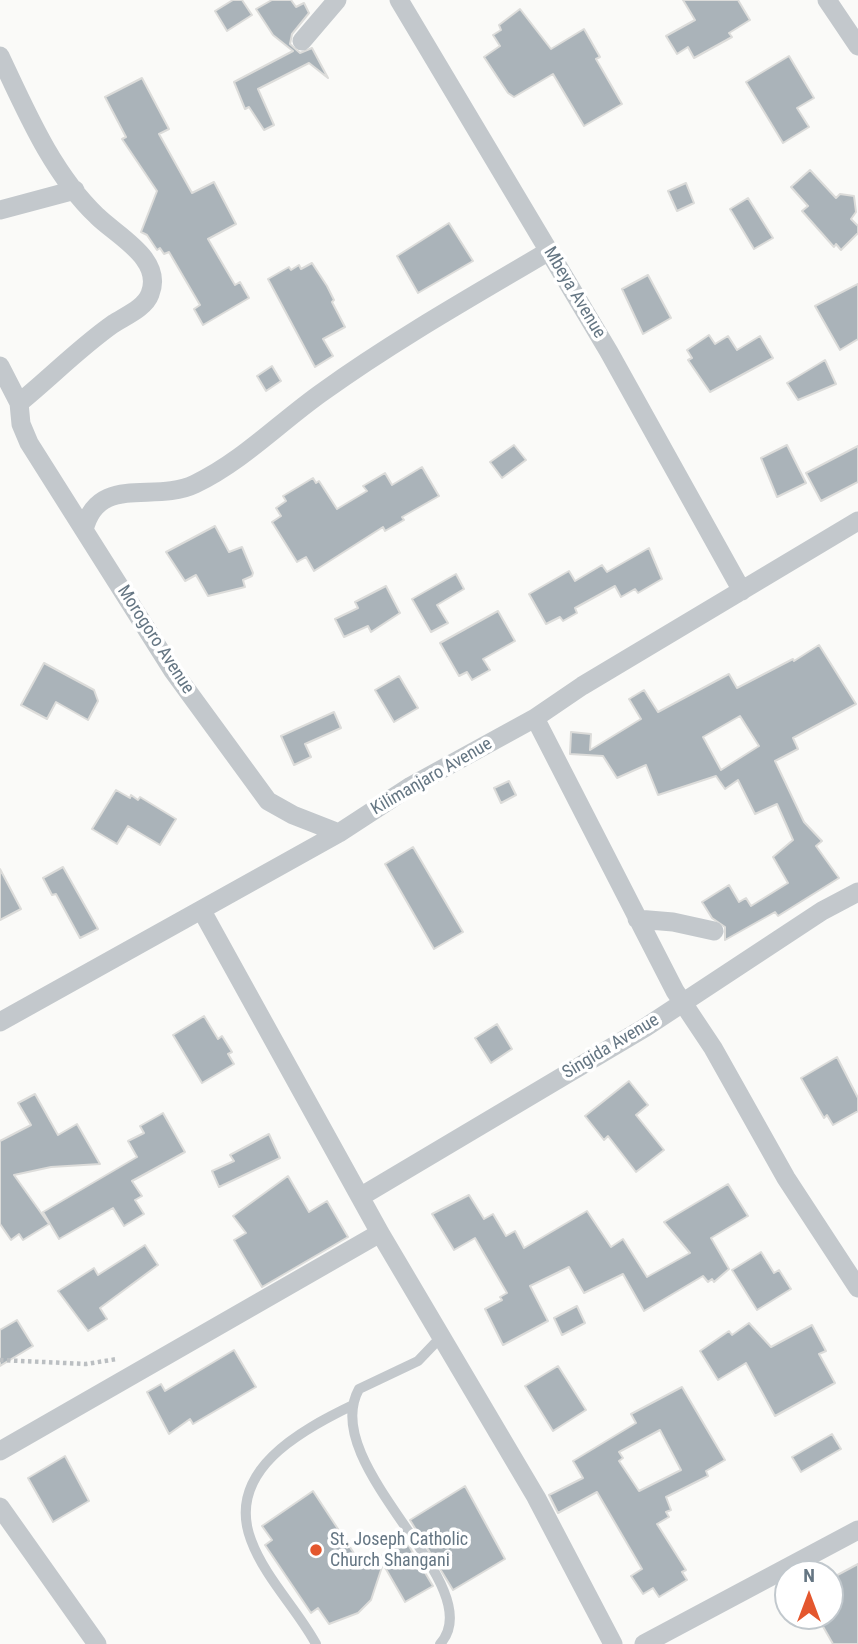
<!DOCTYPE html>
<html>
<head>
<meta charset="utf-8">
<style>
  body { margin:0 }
  #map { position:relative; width:858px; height:1644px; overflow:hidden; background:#fafaf8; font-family:"Roboto Condensed",sans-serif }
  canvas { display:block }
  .north { position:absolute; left:774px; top:1560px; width:70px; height:70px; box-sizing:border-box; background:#fff; border:2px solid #c1c8cd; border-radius:50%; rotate:0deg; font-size:19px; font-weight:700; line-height:28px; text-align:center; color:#657683 }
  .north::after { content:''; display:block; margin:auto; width:24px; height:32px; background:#e4572e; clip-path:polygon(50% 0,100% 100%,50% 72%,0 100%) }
</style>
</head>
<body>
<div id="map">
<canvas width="858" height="1644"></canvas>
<div class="north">N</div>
</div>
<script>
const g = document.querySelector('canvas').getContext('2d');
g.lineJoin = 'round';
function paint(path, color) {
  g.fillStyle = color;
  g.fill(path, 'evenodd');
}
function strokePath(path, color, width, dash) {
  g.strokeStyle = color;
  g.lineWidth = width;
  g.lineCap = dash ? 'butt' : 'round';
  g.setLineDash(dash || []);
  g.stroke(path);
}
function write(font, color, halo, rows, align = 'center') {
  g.font = font + ' "Roboto Condensed",sans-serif';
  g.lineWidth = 7;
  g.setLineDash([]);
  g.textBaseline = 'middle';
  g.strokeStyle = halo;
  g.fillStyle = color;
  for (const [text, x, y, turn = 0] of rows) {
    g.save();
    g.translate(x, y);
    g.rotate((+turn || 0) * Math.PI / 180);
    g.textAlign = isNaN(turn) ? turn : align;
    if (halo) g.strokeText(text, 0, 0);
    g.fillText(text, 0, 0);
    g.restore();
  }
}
const building = new Path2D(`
  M233,0H242L252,15L227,31L215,11Z
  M272,0H291L296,7L304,3L309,13L292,34L290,44L300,53L312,48L328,78L309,63L258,89L274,125L264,130L249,107L245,109L234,82L293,51L273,35L256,9Z
  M683,0H738L750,20L729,33L732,37L694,58L688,47L677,54L666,36L695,20Z
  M520,9L551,49L584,29L600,57L596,59L622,104L584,126L553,74L514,97L508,93L484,57L500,46L493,35L501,30L499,25Z
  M789,56L814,98L797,108L809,127L783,143L746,82Z
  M142,78L169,129L159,134L192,193L214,182L236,224L208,239L235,285L240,282L249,298L203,325L194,309L200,305L169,252L164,254L160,248L157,250L147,235L141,232L157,191L122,139L126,137L105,97Z
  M810,170L836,198L840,194L854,196L856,212L851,219L858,226V233L841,250L836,244L834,247L802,211L808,206L791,187Z
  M686,183L694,203L677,211L668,191Z
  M748,198L773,238L754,249L730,209Z
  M449,223L473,261L418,293L397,256Z
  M312,263L327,286L334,300L332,302L345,327L323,339L333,356L315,367L268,279L289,267L291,270L299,265L301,269Z
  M648,275L671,318L643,334L622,289Z
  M858,284V339L840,350L815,306Z
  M709,335L715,344L728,336L737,350L760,336L773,358L710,392L688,360L692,358L687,350Z
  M825,360L836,384L798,400L787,383Z
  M272,366L281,381L266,391L257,376Z
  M514,445L526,460L502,478L490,462Z
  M787,445L806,483L777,497L761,458Z
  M858,446V482L821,501L806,473Z
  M422,467L439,496L402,517L404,520L385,531L383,527L314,571L306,557L297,562L272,522L281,516L276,508L286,501L283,496L313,478L316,483L319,481L337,509L367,491L363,486L385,473L392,485Z
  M215,526L229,552L242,547L253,573L252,576L243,580L245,587L208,596L196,575L185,581L166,552Z
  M649,548L662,579L638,593L635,589L621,597L615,586L575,608L577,613L563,621L560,617L546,624L529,594L569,571L575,581L602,565L607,572Z
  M456,574L464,589L437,605L448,623L431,632L412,599Z
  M386,586L400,613L371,632L368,626L344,637L335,619L358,608L355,602Z
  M498,611L515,641L483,659L490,670L472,680L467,672L459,676L440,643Z
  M819,645L856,704L793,738L798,749L775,761L804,822L822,841L816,846L839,878L778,916L775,912L725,940V927L712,918L702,902L729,885L739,902L746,898L751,906L788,883L773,857L793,840L777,804L755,814L738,780L725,789L716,776L658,795L646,765L617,778L603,756L570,754L571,732L591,734L590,750L641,719L629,699L644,690L658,712L729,674L737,688L793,659L794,661ZM740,716L759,746L721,770L703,737Z
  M44,663L94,690L98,701L88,720L56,702L47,719L21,705Z
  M399,676L418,708L394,722L375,690Z
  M334,712L341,728L305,744L311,757L294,765L281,736Z
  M509,781L516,795L501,803L494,788Z
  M116,790L130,798L131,795L138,800L140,797L176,819L160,845L128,826L117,844L92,829Z
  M413,847L463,932L434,949L385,864Z
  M63,867L98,929L80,938L56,894L52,895L43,878Z
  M0,869L21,909L0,920Z
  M204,1016L218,1039L222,1036L232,1052L228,1054L234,1064L202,1083L173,1035Z
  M497,1024L512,1049L491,1063L475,1038Z
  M837,1057L858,1098V1111L833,1125L827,1115L824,1118L801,1078Z
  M629,1081L648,1105L636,1115L664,1150L636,1172L608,1136L604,1140L585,1116Z
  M35,1094L58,1135L77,1124L100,1164L51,1167L14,1175L49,1224L23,1240L19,1234L11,1240L0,1224V1141L31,1125L18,1103Z
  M163,1113L185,1152L132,1181L142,1196L135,1200L144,1214L124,1226L113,1208L59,1239L43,1212L137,1157L128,1141L144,1133L140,1126Z
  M269,1134L280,1158L219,1187L212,1171L234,1161L230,1155Z
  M288,1176L309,1212L327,1201L348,1237L262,1287L234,1240L246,1233L233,1216Z
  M728,1184L748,1216L711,1238L729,1269L714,1282L712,1279L708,1282L703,1276L644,1311L623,1274L584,1293L569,1267L530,1286L548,1321L503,1345L485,1309L502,1300L500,1297L507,1293L475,1238L454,1250L432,1214L469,1195L484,1219L493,1214L506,1236L515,1231L524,1248L587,1211L611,1247L623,1239L647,1277L690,1253L664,1222Z
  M145,1245L158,1265L100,1308L107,1319L88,1331L58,1291L94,1268L98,1275Z
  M761,1252L774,1273L779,1270L791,1289L757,1310L732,1270Z
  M577,1306L585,1323L562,1335L554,1318Z
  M17,1320L33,1346L0,1366V1330Z
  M749,1323L771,1347L812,1325L826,1351L819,1354L835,1383L775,1416L746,1363L718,1380L700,1351L729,1331L732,1335Z
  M234,1350L256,1387L193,1424L190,1419L169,1434L147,1392L161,1384L165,1391Z
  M558,1366L586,1410L553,1431L525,1386Z
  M682,1387L725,1460L706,1471L708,1476L666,1497L671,1510L666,1512L669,1517L657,1524L686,1570L682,1572L687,1580L659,1597L653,1588L643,1594L631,1576L642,1569L597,1492L558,1513L549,1495L583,1478L573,1461L636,1423L631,1414ZM660,1430L681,1470L639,1491L619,1461L623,1458L619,1452Z
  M832,1434L841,1449L801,1472L792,1457Z
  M65,1456L89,1501L53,1522L28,1478Z
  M465,1486L505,1559L453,1590L410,1520Z
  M313,1491L363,1567L406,1541L433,1586L405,1602L383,1564L371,1600L358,1613L329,1624L318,1608L311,1613L265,1545L272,1540L262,1526Z
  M858,1564V1644H833L817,1616H830V1579Z`);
paint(building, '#aab3b9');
strokePath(building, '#dcdcda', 2);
strokePath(new Path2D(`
  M0,1360L86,1364L117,1359`), '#bbbfc2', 4.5, [3.5, 3.5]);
strokePath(new Path2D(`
  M316,1644C297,1609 265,1578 251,1540C225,1471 301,1430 353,1405
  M440,1644C493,1586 316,1466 359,1389L418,1361L441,1337`), '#c3c8cc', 10);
strokePath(new Path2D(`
  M399,0L609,352L742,591
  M827,0L858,46
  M302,41L337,0
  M0,56C26,111 52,173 97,216C117,236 164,259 150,294C145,308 125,316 113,324C79,348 51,377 19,403
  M0,210L75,190
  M0,366L19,403L21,424L29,443L173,671L268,801L293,815L339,833
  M84,530C98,473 154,504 195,484C243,461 281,421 324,391C395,340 473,296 549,251
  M535,718L675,991L713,1048L786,1178L858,1288
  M202,911L380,1233L536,1497L613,1644
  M637,919L673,922L714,931
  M0,1022L339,833L411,786L535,718L582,686L858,521
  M360,1197L646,1027L822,911L858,892
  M0,1451L380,1233
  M0,1507L97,1644
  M644,1644L858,1530`), '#c3c8cc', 19);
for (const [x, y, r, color] of [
  [316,1550,7,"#e4572e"]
]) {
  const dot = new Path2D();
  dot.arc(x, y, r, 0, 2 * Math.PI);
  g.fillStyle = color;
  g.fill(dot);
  strokePath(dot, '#fff', 2.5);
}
write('18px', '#657683', '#fff', [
  ["Mbeya Avenue",574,293,59],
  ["Morogoro Avenue",155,640,57],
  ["Kilimanjaro Avenue",432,777,-30],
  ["Singida Avenue",611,1047,-31]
]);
write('18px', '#657683', '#fff', [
  ["St. Joseph Catholic",330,1540],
  ["Church Shangani",330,1561]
], 'left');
</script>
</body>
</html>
